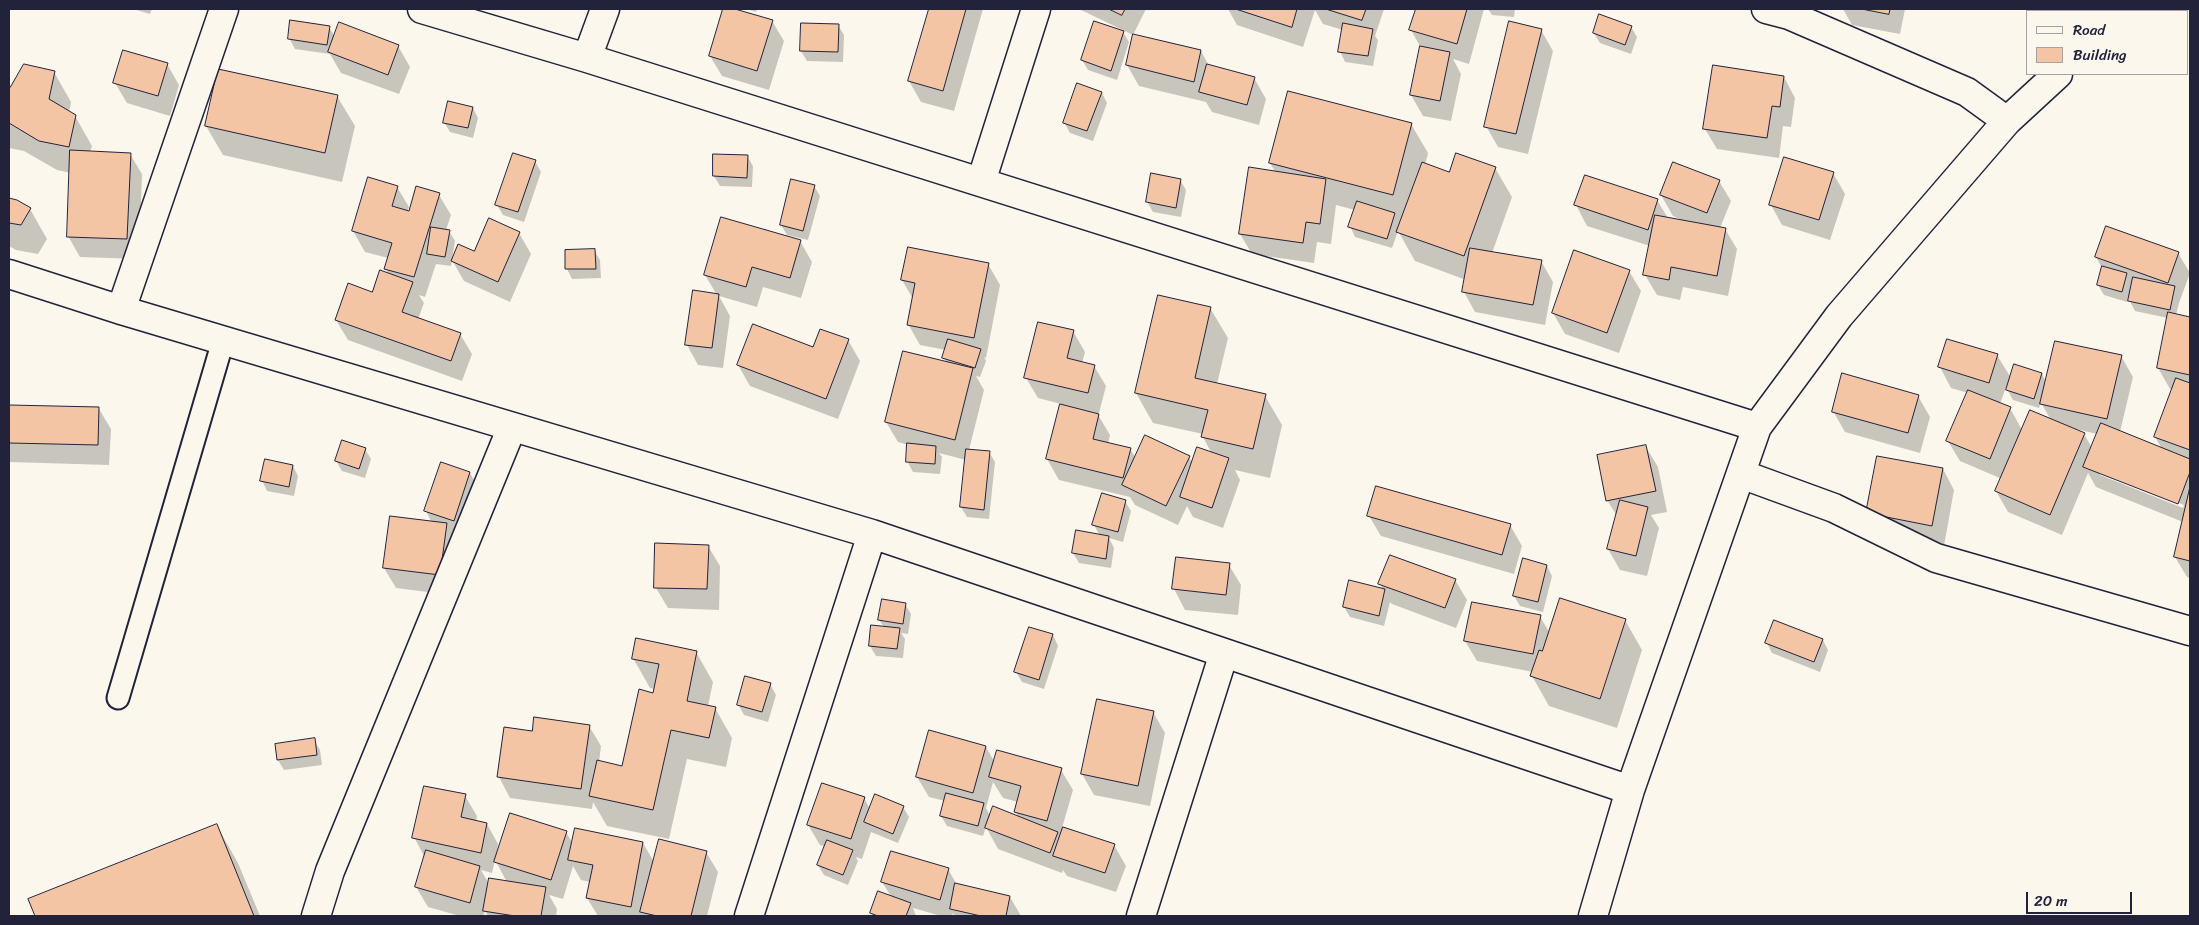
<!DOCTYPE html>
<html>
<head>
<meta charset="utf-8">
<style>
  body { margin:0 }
  #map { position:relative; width:2199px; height:925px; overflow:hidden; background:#fbf7ec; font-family:Sriracha,sans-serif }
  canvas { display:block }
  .frame { position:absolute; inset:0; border:10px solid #22223b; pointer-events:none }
  .legend { position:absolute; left:2026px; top:10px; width:162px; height:65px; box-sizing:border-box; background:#fbf7ec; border:1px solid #a4a2a5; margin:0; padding:6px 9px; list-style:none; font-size:15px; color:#22223b }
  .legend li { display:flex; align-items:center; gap:10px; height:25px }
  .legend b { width:25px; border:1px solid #a4a2a5 }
  .scale { position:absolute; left:2026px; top:892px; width:106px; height:22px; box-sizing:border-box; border:2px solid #22223b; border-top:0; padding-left:6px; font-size:15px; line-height:18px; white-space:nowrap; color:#22223b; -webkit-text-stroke:4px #fbf7ec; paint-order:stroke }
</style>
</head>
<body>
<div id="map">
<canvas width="2199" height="925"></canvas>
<div class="frame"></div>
<ul class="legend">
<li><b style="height:6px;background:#fbf7ec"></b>Road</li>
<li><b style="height:14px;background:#f4c5a4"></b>Building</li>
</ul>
<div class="scale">20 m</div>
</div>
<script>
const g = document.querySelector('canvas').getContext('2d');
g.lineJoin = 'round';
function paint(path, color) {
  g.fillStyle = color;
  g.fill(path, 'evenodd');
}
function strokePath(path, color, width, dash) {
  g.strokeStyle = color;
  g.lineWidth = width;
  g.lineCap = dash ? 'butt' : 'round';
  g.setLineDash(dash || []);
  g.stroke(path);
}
paint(new Path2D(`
  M133,9H152L150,14Z
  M724,9L772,21L784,41L769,90L722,76L710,56Z
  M746,9H757L756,12Z
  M930,9H983L954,111L921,102L909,81Z
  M1079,9H1146L1133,35Z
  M1228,9H1384L1375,36L1378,40L1373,66L1345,62L1340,51L1343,30L1323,24L1315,10L1303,47L1237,25Z
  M1417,9H1484L1469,64L1453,59L1461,74L1451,121L1423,116L1411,95L1421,48L1411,30Z
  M1488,9H1515L1514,17L1492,15Z
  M1843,9H1905L1900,34L1852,25Z
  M838,25L844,35L843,62L807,61L801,51Z
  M329,27L335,37L398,46L410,67L399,94L341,73L330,54L295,49L289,38Z
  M1631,27L1637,37L1631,54L1600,43L1594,33Z
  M1541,30L1553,51L1528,154L1498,147L1486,126Z
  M1123,32L1129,42L1117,80L1088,70L1082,60Z
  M1201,51L1209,66L1254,78L1266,99L1259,125L1212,112L1206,102L1139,86L1127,65Z
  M167,64L179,85L170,116L127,103L115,83Z
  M54,72L71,102L69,113L75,116L92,146L90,152L130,154L142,174L139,259L80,257L68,236L71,173L57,170L24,151L9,148V88L11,89Z
  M1784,77L1795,98L1791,127L1783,126L1779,158L1717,149L1705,129Z
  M1102,93L1107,103L1093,141L1070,133L1064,122Z
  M337,96L355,126L342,182L223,155L206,126Z
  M473,108L478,118L473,138L450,132L444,122Z
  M1411,124L1428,153L1425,165L1450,173L1495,168L1512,197L1492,253L1541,261L1553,282L1545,325L1475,312L1464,292L1466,280L1415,261L1398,231L1392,248L1355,237L1350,226L1355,210L1336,205L1331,244L1317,242L1314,263L1252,254L1240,234L1276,173L1270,163Z
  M747,156L753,166L752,187L720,186L714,176Z
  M535,161L541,172L524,222L503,215L497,205Z
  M1833,173L1845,194L1830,240L1782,225L1771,205Z
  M1180,180L1186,190L1181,217L1153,212L1147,202Z
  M1719,181L1731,201L1720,228L1725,229L1737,249L1728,296L1683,287L1680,300L1657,295L1645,275L1650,246L1587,226L1576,205L1657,200L1668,218L1684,221L1673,216L1661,195Z
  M814,186L820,196L808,240L787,235L781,225Z
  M397,187L409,207L407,212L410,213L439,195L451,215L446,230L449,231L455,241L452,259L475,252L519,233L531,254L510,302L464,281L452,260L451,266L436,264L425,297L419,295L424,303L418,319L460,334L472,354L462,381L348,340L336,320L373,294L389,274L385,268L388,258L365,252L353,231Z
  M9,199L16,201L30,209L47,239L38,254L16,250L9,246Z
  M800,241L812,262L801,298L763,287L757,307L719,296L730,316L723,368L698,365L687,345L717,295L705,275Z
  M594,250L600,260L601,278L572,279L567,269Z
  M2178,253L2190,273L2179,303L2176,315L2190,318V578L2187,577L2175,557L2183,522L2096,487L2088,473L2062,535L2008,512L1996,491L2002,479L1960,461L1948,441L1968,393L1951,388L1940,367L1997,355L2011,378L2042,374L2046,382L2121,356L2133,377L2120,432L2162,449L2155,437L2173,389H2170L2158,368L2168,318L2135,311L2128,298L2127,302L2104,295L2098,285L2102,268L2096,257ZM2006,387L2013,400L2039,408L2041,403L2051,420L2022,430L2010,408L2000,404ZM2076,429L2097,434L2092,448L2084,434ZM2100,472L2184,505L2183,508L2100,475Z
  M988,264L1000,285L986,358L984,357L986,361L980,377L976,376L984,390L969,450L989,452L995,462L989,519L967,517L961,507L966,460L939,453L942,457L940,474L913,472L907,461L908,445L898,442L886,422L947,363L944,358L946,350L920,345L908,324L913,299L902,280Z
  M1629,271L1641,291L1619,353L1565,334L1553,313Z
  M1210,308L1228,338L1217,384L1265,396L1282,425L1270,478L1235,470L1240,480L1223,528L1193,517L1187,506L1178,525L1135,505L1130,497L1059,480L1047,459L1061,404L1038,398L1026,378L1073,331L1085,352L1082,363L1094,366L1106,386L1099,413H1097L1110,435L1108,444L1130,449L1136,458L1189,457L1193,464L1212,454L1203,437V434L1153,423L1136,393Z
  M848,340L860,361L838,419L750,386L738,365Z
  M1918,396L1930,417L1920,453L1845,432L1833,411Z
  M9,407L99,409L111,429L109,465L9,462Z
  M1646,447L1658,467L1667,512L1651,515L1659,528L1647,576L1620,570L1608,549L1617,516L1607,500Z
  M365,449L371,459L365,478L342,471L336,461Z
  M1878,457L1943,469L1954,490L1944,546L1879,533Z
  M293,466L298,476L294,496L267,491L262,480Z
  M470,473L481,493L451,595L396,588L384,568L432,523L426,511Z
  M1125,501L1131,511L1123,542L1109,538L1114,548L1111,568L1079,563L1073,553L1100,536L1094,525Z
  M1369,516L1510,525L1522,546L1514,574L1381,536Z
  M708,546L720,566L719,610L668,608L656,588Z
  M1229,565L1241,585L1238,615L1185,610L1174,589Z
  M1547,566L1552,576L1543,612L1520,606L1514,596Z
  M1455,580L1467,600L1456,628L1392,604L1390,602L1384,626L1350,617L1344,607L1383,590L1380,583Z
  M905,604L911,614L908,634L901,633L905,639L903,658L876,656L870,646L884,627L879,620Z
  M1540,617L1550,633L1625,620L1642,650L1617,728L1549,706L1532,676L1533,672L1477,661L1465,641Z
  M1030,629L1053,635L1058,646L1044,689L1022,682L1016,672Z
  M1823,640L1828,650L1820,672L1772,653L1767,643Z
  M696,652L713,682L708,706L715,708L732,738L726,767L687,759L669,839L607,826L593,802L592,809L510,798L499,777L533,732L589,726L601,746L599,762L623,768L655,689L650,688L633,658Z
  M770,684L776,695L768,722L744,715L738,704Z
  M1153,712L1165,733L1150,806L1094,795L1082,774Z
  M314,740L320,750L322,765L284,770L278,760Z
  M986,747L995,763L1061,770L1073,790L1062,828L1114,845L1126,866L1116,892L1067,876L1063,870L1062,873L998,849L986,827L983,836L947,826L941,816L945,801L929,797L917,777ZM993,782L1003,798L1018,802L1015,811L1019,818L990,816L986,808Z
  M465,796L477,816L476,822L487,824L498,844L497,853H498L566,832L573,844L643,843L654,862L706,852L718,872L707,916H598L587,898L590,882L581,880L573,866L563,899L549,895L557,909L556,916H488L485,911L483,916H460L428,907L416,887L425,858L414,837ZM495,860L507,882L489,884L481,870L492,873Z
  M864,798L870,809L903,807L909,817L898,843L871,832L862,859L856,857L858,861L848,885L824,875L818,865L826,847L820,845L808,825Z
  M217,826L238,863L260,916H37L30,900Z
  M948,869L957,885L1010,897L1021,916H955L953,913L952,916H941L913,908L916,916H873L871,913L892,898L882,882Z`), '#0003');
const building = new Path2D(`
  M723,9H735L773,20L757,71L709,56Z
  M929,9H966L943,91L908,81Z
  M1109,9H1125L1122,15Z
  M1236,9H1297L1292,27Z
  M1326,9H1366L1362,20Z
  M1416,9H1467L1457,44L1409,30Z
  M1862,9H1890L1889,14Z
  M1599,14L1632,26L1625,45L1593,33Z
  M290,20L330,26L327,45L288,39Z
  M1094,21L1124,31L1111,71L1081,60Z
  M1509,21L1542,29L1516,134L1484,127Z
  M339,22L399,45L388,75L328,52Z
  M801,23L839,24L838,52L800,51Z
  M1343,23L1373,29L1368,56L1338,52Z
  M1133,34L1201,50L1194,82L1126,65Z
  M1420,46L1450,52L1440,101L1410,95Z
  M123,50L168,63L158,96L113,83Z
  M24,64L55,71L49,99L76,115L69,147L39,141L9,123V86L10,87Z
  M1207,64L1255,77L1247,105L1199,92Z
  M1713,65L1784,76L1780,107L1772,106L1767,138L1703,129Z
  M218,69L338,95L325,153L205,126Z
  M1077,83L1102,92L1087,131L1063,123Z
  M1288,91L1412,123L1393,195L1269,163Z
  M448,101L473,107L468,128L443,123Z
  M70,150L131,153L127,239L67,237Z
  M513,153L536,160L518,212L495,205Z
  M1456,153L1496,167L1464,256L1396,232L1422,162L1449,172Z
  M713,154L748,155L747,178L713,176Z
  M1784,157L1834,172L1819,220L1769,205Z
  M1673,162L1720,180L1707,213L1660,195Z
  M1249,167L1326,179L1320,224L1306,222L1303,243L1239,234Z
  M1151,173L1181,179L1176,208L1146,202Z
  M1585,175L1658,199L1648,230L1574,205Z
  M368,177L398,186L392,206L409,211L416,186L440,193L414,277L384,269L392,243L352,231Z
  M791,179L815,185L803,231L780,225Z
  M9,198L17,200L31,208L21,225L9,223Z
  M1357,201L1395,213L1387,239L1348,227Z
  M1655,215L1726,228L1717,276L1671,267L1669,280L1643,275Z
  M721,217L801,240L790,278L752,267L746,287L704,275Z
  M489,218L520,232L498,282L451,261L458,244L474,251Z
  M2106,226L2179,252L2168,283L2095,257Z
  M431,227L450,230L445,257L427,254Z
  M908,247L989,263L974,338L907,325L915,283L901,280Z
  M1470,248L1542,260L1533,305L1462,292Z
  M595,249L596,269H565V250Z
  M1574,250L1630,270L1607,333L1552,313Z
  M2102,266L2127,273L2122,292L2097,285Z
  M380,270L413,282L402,312L461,333L451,361L335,320L348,283L372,292Z
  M2133,277L2175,286L2170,310L2128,301Z
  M693,290L719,294L712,348L685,345Z
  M1158,295L1211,307L1195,378L1266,394L1253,449L1201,437L1208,410L1135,393Z
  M2168,312L2190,317V375L2157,368Z
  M1038,322L1074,330L1067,358L1095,365L1088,393L1024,378Z
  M753,324L813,347L820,329L849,339L826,399L737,365Z
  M948,339L981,349L975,368L942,358Z
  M1947,339L1998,354L1989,383L1938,367Z
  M2055,341L2122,355L2107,419L2040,404Z
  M903,351L973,368L955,440L885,422Z
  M2014,364L2042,373L2034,399L2006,390Z
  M1842,373L1919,395L1908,433L1832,412Z
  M2176,378L2190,383V450L2154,437Z
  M1968,390L2011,407L1990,459L1946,441Z
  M1060,404L1099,414L1093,439L1131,448L1123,478L1046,459Z
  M9,405L99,407L98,445L9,443Z
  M2030,410L2085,433L2050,515L1995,491Z
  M2101,423L2190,459V472L2178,504L2083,467Z
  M1145,435L1190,456L1166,506L1122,485Z
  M342,440L366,448L359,469L335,461Z
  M907,443L936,446L935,464L906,462Z
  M1646,445L1656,491L1606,501L1597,455Z
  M1197,447L1229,458L1212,508L1180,497Z
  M966,449L990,451L984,510L960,507Z
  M1877,456L1943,468L1932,526L1866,513Z
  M265,459L293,465L289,487L260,481Z
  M441,462L470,472L454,521L424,511Z
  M1376,486L1511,524L1502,555L1367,516Z
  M2190,487V561L2174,557Z
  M1102,493L1126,500L1118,532L1092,525Z
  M1620,500L1648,507L1636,556L1607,549Z
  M390,516L447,523L440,575L383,568Z
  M1076,530L1109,536L1106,559L1072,553Z
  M655,543L709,545L707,589L654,588Z
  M1390,555L1456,579L1445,608L1378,584Z
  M1176,557L1230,563L1226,595L1172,589Z
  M1523,558L1547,565L1538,602L1513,596Z
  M1349,580L1385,589L1379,616L1343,607Z
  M1560,598L1626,619L1600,699L1530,676L1539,650L1542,651Z
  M882,599L906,603L903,624L878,620Z
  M1472,602L1541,615L1533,654L1464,641Z
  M1774,620L1823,639L1814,662L1765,643Z
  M871,625L900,628L897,649L869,646Z
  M1029,627L1053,634L1039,680L1014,672Z
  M636,638L697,651L687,701L716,707L709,738L671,730L653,810L589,796L597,760L622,766L639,689L653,693L659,664L632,659Z
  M745,676L771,683L762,712L737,705Z
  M1097,699L1154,711L1138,786L1081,774Z
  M534,717L590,725L581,789L497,777L504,727L532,731Z
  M929,730L986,746L973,793L916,777Z
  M315,738L317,755L277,760L275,744Z
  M997,750L1062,768L1047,821L1014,812L1021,786L989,777Z
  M822,783L865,797L851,839L807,825Z
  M424,786L466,794L461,817L487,823L481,853L412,838Z
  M946,793L984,803L978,826L940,816Z
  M875,794L904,806L893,834L864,822Z
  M993,806L1058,832L1050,853L985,828Z
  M510,813L567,831L551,880L494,862Z
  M217,824L254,916H35L28,899Z
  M1063,827L1115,844L1105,873L1053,856Z
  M575,828L643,842L631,907L586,898L593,865L568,860Z
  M659,839L707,851L691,916H657L640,912Z
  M827,840L853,850L843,875L817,865Z
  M426,850L480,866L470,903L415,887Z
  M891,851L949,868L940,900L881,882Z
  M489,878L546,887L541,916H515L483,911Z
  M955,883L1010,896L1006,916H981L950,909Z
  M878,891L911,903L906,916H878L870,913Z`);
paint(building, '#f4c5a4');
strokePath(building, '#22223b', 1);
const lane = new Path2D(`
  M118,698L223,341`);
const street = new Path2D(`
  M422,9L587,58L1757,427
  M1766,9L1789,15L1967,92L2007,121
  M2125,11L2127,9
  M587,58L605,9
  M981,182L1036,9
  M9,274L121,310L872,534L1630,790L1593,916
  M121,310L224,9
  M1741,474L1834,508L1936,558L2190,631
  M1630,790L1757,427L1839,316L2007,121L2058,74
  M316,916L330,871L512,427
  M749,916L872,534
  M1141,916L1224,653`);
strokePath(lane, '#22223b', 25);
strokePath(street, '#22223b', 31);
strokePath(lane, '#fbf7ec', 21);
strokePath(street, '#fbf7ec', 28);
</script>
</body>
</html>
